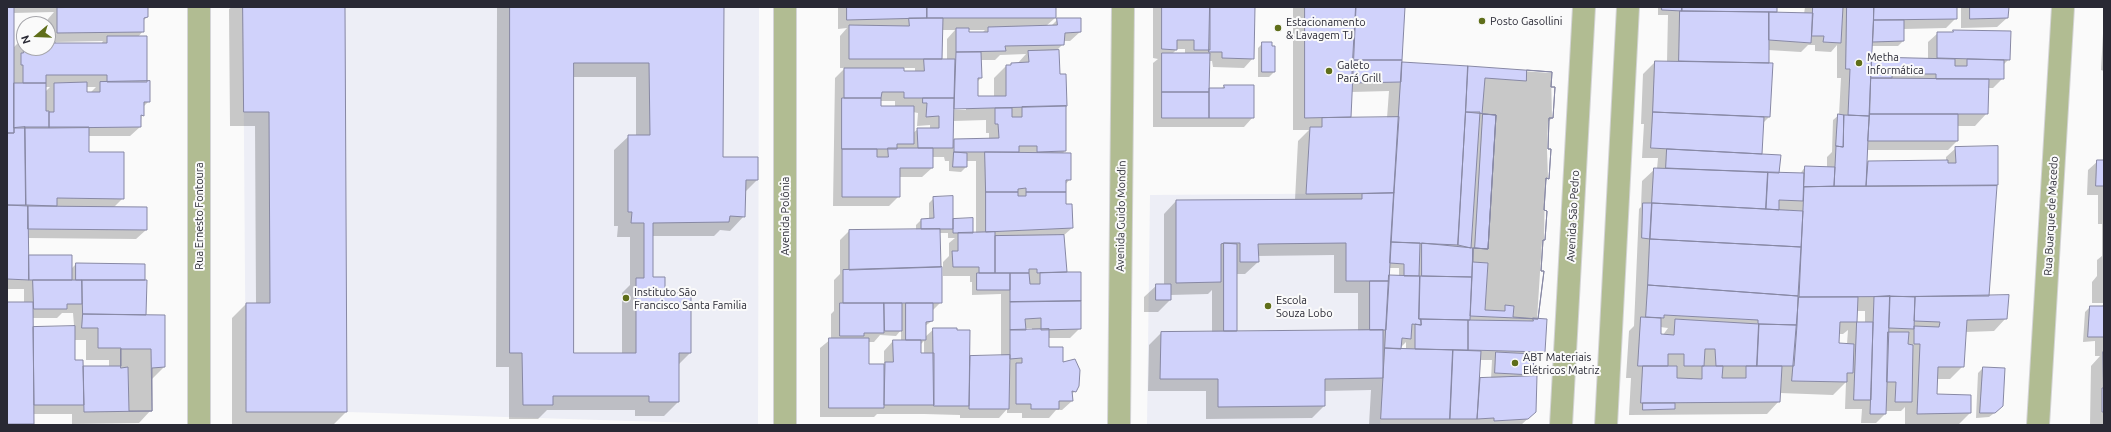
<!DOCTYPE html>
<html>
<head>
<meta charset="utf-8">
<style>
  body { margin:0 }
  #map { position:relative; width:2111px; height:432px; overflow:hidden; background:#fafafa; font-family:Ubuntu,sans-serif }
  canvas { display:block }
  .frame { position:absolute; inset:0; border:8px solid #292934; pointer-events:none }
  .north { position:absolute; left:16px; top:16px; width:40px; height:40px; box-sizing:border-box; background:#fafafa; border:1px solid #a6a6ab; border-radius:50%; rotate:251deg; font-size:11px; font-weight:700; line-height:16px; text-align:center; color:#292934 }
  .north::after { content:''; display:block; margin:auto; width:14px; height:18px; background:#5f6e1a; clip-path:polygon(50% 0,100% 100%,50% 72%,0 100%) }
</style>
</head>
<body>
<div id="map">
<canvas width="2111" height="432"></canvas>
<div class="frame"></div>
<div class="north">N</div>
</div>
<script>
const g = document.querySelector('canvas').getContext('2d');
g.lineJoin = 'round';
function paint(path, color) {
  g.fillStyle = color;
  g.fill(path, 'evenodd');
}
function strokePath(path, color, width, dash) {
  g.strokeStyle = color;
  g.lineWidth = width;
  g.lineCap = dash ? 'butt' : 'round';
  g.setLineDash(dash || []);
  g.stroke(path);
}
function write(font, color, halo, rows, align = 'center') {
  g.font = font + ' Ubuntu,sans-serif';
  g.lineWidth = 4;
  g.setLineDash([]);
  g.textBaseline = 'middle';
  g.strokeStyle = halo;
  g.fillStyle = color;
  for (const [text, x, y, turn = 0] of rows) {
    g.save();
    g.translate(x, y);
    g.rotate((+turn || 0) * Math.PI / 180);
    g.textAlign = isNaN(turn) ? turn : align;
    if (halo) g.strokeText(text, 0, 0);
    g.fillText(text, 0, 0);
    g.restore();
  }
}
paint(new Path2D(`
  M243,7H759L758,425L347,412H246Z
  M1394,193L1380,425H1147L1150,195Z`), '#edeef6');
paint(new Path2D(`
  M7,7H68L66,9H80V7H147V17L143,21V31L138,37L149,101L143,107L140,127L130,136H88V153L123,198L114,207L146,230L136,239L27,238L28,256H71V269L76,264H144L145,316L164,367L152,379L151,410L139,423L72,424V414H33L32,425H7V303H24V289H7ZM54,12L48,19V48H24V37L13,48V13ZM103,41L101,44H56V42ZM45,87H50L45,92ZM86,87H96L90,93H86ZM62,313H73L74,325L71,327L32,328V318H57ZM74,340H86V360H109V367H82L74,361Z
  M232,7H344L346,412L333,425H232V318L246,304H256L255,126H230L229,9Z
  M497,7H723L722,158H757V180L744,193V216L730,231L720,230L714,236H652V278L664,294L690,353L678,365V402L664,416H635V410H547L538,419H509V367H496ZM573,77H636V136H629L614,150V226H618L617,237H630V285L622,293V354H573Z
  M838,7H1055V18L1046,26H1051L1058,19L1080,32L1070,41H1063V44L1056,51L1065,107V151L1062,154L1070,179L1065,185V205L1072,228L1063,236L1066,273L1080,328L1070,338H1048V348L1062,363L1076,390L1071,395L1072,401L1062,410H1056L1049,418H1022V413H1007V409L999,418H960V415L924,414H877L874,417H820V348L831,339V314L834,311V280L840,274V240L849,231L916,230V225L921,220L929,219V203L934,198L952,220L972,234L976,233V161H966V167L961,172L949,171V161H945L944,157H932V168L922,177H899V196L889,206H833L835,78L845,68H840V36L847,28L838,29ZM942,30H955L947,39V60H941ZM968,30H985L982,33H968ZM1026,54L1017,64L1006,66L994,78V97H977V82L981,78L980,60H995L1000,55ZM903,68H915V72H903ZM880,101H895V107H880ZM953,108H966V110H953ZM913,112L918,113L917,126L930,125V129H918L913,133ZM986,120V133H989V139L953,140V121ZM939,233H948V238H955L949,243V256L943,262V276H970V282H972V295L1001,294V356L969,357L934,329L925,337V326L932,321V311L941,302ZM1025,328H1032V331H1025ZM901,330V341H893L884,351V364L868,365V342H874L880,335L896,336ZM924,341V354H920V345Z
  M1153,7H1254L1253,58L1244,68L1213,67L1212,61H1209L1208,89H1221L1224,86L1253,117L1244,127H1153V63L1158,59L1153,58ZM1177,49H1185V54H1172Z
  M1293,7H1404L1401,63L1551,73L1552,118L1548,122L1547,150L1548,178L1545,182L1544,239L1542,242L1537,319L1544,352L1532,361V374L1528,378L1535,412L1521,425H1369L1371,390L1324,391V406L1312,418L1206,419V391H1148L1149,345L1161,333L1212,332V290L1208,294L1170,295V300L1158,312H1144V297L1157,285H1164V214L1176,201L1295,200L1298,141L1309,130H1293ZM1389,91L1387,118H1350L1351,92ZM1334,255V293H1358V331L1236,332V274H1245L1258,262L1257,256ZM1472,263L1473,277H1471ZM1389,268H1399V277L1388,278ZM1406,342V350L1399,349ZM1480,360H1492L1491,379H1478Z
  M1658,7H1776V13L1804,14L1805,7H1956V18L1946,28L1903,29V41L1898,46H1872L1871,58L1928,59V42L1938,33H1952L1954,31L2009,59L2003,65V78L1993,88H1988L1987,113L1975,126H1957V141L1948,150H1867L1866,162L1946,161V157L1956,148L1997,147V185L1995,187L1988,297L2006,318L1994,331L1965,332L1963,366L1950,379H1936V395L1970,413L1958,425H1905V407L1901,411H1885V414L1876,423H1861L1862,409H1845L1846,382L1833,395L1780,393L1779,401L1767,414L1629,415L1631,378H1626L1629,331L1634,326L1639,209L1641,207L1642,181L1655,169H1657L1658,158H1642L1644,124H1641L1643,74L1655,62H1667L1668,15H1658ZM1808,45H1815V51L1831,52L1837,45V78H1841L1839,115L1833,120L1832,152L1827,157V168L1805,167L1800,174H1777L1761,155L1762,124L1769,117L1768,50L1801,52ZM1856,311H1865V323H1856ZM1660,327L1668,328L1663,335H1660ZM1848,330L1847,344H1838L1839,334H1843Z
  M1961,7H2008L2007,18L1997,27L1961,28Z
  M2104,15V71L2101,70Z
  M1263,43L1274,72L1269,77H1258V48Z
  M2098,161H2104V303H2092V282L2097,276V260L2102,256V224H2098V195H2087L2088,170Z
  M2104,304V424H2090L2091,366L2100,356H2095V341L2083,342L2085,312L2090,307H2101Z
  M1983,368L1997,411L1989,417L1976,418L1978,373Z`), '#0003');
const building = new Path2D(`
  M7,7H14V133H7Z
  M148,7V17L144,18V32L57,33V8Z
  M243,7H345L347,412H246V303H270L269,112H244Z
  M510,7H724L723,157H758V180H746L745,217L730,216L729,222L653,223V277H665V293H691V353H679V402H649V396H553V405H523L522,353H510ZM574,63H649L650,135H628V212H632L631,223H644V278H636V353H574Z
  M847,7H927V18L847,20Z
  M927,7H1056V18H927Z
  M1162,7H1210V50H1194V40H1177V50L1162,49Z
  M1210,7H1255L1254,59L1222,58V52H1209Z
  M1305,7H1356L1351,117L1305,118Z
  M1356,7H1405L1402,60H1353Z
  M1662,7H1682V11L1662,10Z
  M1682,7H1777V12L1682,11Z
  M1813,7H1843L1841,43L1823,42L1824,36H1812Z
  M1847,7H1874L1869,116L1848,115L1850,69H1846Z
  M1874,7H1957V19L1874,20Z
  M1970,7H2009L2008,18L1970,19Z
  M1680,11L1769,12V63L1679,61Z
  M1769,12L1813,13L1811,43L1769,40Z
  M909,18H943L942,59H849V25L909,26Z
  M1057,18H1081V32L1065,33L1064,45L1005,46L1006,51L956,52V28H969V32H988V27L1057,25Z
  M1874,20H1904V41L1873,42Z
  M1953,30L2011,31L2010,60L1937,58V32H1953Z
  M23,36L24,48H48V43H107V36H147V82H107V75H46V83H23V65H21V53H23Z
  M1262,42H1272V46H1275V72H1262Z
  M1059,50L1060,74H1066L1067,106L954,109L956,52H981L982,78H978V96H1006V65H1011V63L1029,62L1028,51Z
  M1162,53H1210L1209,92H1162Z
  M1872,57L1955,59V66H1967V59L2004,60V79H1936V74H1900V70H1892V78H1871Z
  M924,59H955L954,98H904V92H882L881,98H844V68H904V71H924Z
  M1353,60H1402L1401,82L1352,83Z
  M1655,61L1773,63L1770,117L1653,112Z
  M1402,62L1468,66L1458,245L1391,242Z
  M1468,66L1552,72L1551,87H1555L1553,118H1549L1548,149H1551L1549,179L1546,178L1544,210L1547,211L1545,240H1543L1541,271H1544L1538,319L1470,316L1473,248L1488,249L1496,115L1466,112Z
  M1527,70L1552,72L1551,87H1555L1553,118H1549L1548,149H1551L1549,179L1546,178L1544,210L1547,211L1545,240H1543L1541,271H1544L1538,319L1513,317L1514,306L1505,305V311L1485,310L1488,263L1473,262V248L1488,249L1496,115L1482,114L1485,78L1526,81Z
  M1871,78L1989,79L1988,114H1870Z
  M150,81V102H144V116L141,115V127L49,128V112H54V83L87,82V92H100V82Z
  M14,83H46V111H49V128H14Z
  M1224,85H1254V118H1209V88H1224Z
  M1162,92H1209V118H1162Z
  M842,98H881V106H914V144H897V149H842Z
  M923,98H954L953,148H918L917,128H939V116L926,117L927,103H923Z
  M1066,106V151L1037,152V146H1019V152H954V139L999,138L998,124H995V108H1012V117H1022V107Z
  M1466,112H1480L1471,248L1458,245Z
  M1653,112L1764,117L1762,154L1651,148Z
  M1483,114L1496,115L1488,249L1475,248Z
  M1838,114L1844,115L1843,147L1836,146Z
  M1870,114H1958V141H1868Z
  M1844,115L1869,116L1866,186H1834L1836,146L1843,147Z
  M1399,117L1394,193L1306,194L1310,127H1322V118Z
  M25,127H89V152H124V199L57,198V206L26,205Z
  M25,127L26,205H7V133H14V128Z
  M1998,146V185L1866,186L1868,161L1948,160V163H1956L1955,147Z
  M888,148H933V168H900V197H842V149H877V157H888Z
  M1667,149L1781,155L1779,173L1666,168Z
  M954,152L967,153V167H953Z
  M985,152L1071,153V180H1066V192H1026V188L1018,189V192H986Z
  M2097,160H2104V186H2096Z
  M1805,166L1835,167L1834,186L1804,187Z
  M1654,168L1768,172L1766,209L1652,203Z
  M1768,172L1804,173L1803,201L1779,200V210L1766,209Z
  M1997,186L1989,296L1799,297L1804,187Z
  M986,192H1018V196H1026V192H1066V204H1072L1073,228L986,232Z
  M1394,193L1389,281H1346V243L1258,244L1259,262H1240V243H1224L1221,244V282L1176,283V200L1362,199V194Z
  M953,196V229H921V219L934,218L933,197Z
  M1643,203H1652L1650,239L1642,238Z
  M1652,203L1803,211L1801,247L1650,239Z
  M7,205L28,206L29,280L7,279Z
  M28,206L147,207V230L28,229Z
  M973,218V233H953V219Z
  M940,229L941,267L849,270V230Z
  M995,232V273H979V267H953L952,251H958V233Z
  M1064,235L1067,272L1037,273V269H1029V273H995V236Z
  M1650,239L1801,247L1798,296L1648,285Z
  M1391,242L1420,243L1419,276H1404V264L1390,263Z
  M1224,243L1237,244V331H1224Z
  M1422,243L1473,248L1472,277L1422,276Z
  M29,255H72V280H29Z
  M76,263L145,264V280H76Z
  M942,267V303H843V270Z
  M1067,272H1081V301L1010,302V273H1029L1030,284H1040V273Z
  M977,273H1010V290H977Z
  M1389,275L1420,276L1419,319H1421V325L1412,324L1411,339L1402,338L1401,349L1385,348Z
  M1420,276L1472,277L1470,320L1419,319Z
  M33,280H82V304H67V309H34Z
  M82,280H147L146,315L83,314Z
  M1370,281H1389L1386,330H1370Z
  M1156,284H1171V300H1156Z
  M1648,285L1798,296L1797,325L1759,324L1758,323V320L1664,315V318L1646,317Z
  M2009,295L2007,319L1967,320L1964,367H1938L1937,394L1971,395V413L1917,414L1920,344H1914V326L1939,327L1940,322L1914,321L1915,297Z
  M1890,296L1915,297L1914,329L1889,328Z
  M1890,296L1886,414H1870L1874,297Z
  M1799,297H1858L1857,322H1840L1839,343L1854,344L1853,373H1847V382L1792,381Z
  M1081,301V329L1041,330V318L1025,319L1026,330H1010V302Z
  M7,302H33L34,424H7Z
  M840,303H884V333H864V336H840Z
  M884,303H902V331H885Z
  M906,303H933V321L926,322V340H906Z
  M2090,306H2104V337H2088Z
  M83,314L165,315V367L152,368V411L84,412L83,366H121V348H98V328H82Z
  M1641,317L1661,318V334L1674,335L1675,319L1759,324L1757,366H1716L1715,349H1705L1704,366H1684V354H1668V366H1638Z
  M1533,318L1547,319L1545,352L1468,350V320L1533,321Z
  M1421,319L1468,320V350L1415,349V324L1421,325Z
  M1857,322H1873L1871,400H1854Z
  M1759,324L1797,325L1794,366H1757Z
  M75,326V360H83L84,405H34L33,327Z
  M933,328H957V330H970L969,406H934Z
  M1049,329V347H1063V362L1075,359L1080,370L1079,386L1076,392L1072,391L1073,401H1059V409H1031V404H1016V363H1022V358L1010,359V330Z
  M1383,330V378L1325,379V406L1218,407V379H1160L1161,332Z
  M1888,332H1909L1908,344L1913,345L1912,402H1895L1896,382H1887Z
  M829,338H869V364H884V408H829Z
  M893,340H921V353H934V405H884L885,362H893Z
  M1385,348L1453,350L1450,419H1381Z
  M121,349H151L152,411H129L128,367L121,368Z
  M1453,350L1481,351L1477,419H1450Z
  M1496,352L1534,354L1533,375L1495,373Z
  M2103,352L2104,412H2102V388H2103Z
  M1010,355L1009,409H969L970,356Z
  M1643,366H1677V378L1702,379V366H1723L1722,378H1746V366H1782L1780,402L1641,403Z
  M1983,367L2005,368L2003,406L1995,413H1980Z
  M1537,376L1536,412L1528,419L1494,421V418L1477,419L1480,378Z
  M1643,403H1675V409L1643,410Z`);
paint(building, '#d0d2fb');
strokePath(building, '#8788a4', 1);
const minor = new Path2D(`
  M199,7V425
  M785,7V425
  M1119,425L1123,7
  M2038,425L2063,7`);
const tertiary = new Path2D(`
  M1561,425L1584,7
  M1606,425L1628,7`);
strokePath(minor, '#d4d4d6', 24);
strokePath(tertiary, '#d4d4d6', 24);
strokePath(minor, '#b1bc92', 22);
strokePath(tertiary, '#b1bc92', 22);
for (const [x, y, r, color] of [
  [1482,21,4,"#5f6e1a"],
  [1278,28,4,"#5f6e1a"],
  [1859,63,4,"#5f6e1a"],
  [1329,71,4,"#5f6e1a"],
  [626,298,4,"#5f6e1a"],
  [1268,306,4,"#5f6e1a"],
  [1515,363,4,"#5f6e1a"]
]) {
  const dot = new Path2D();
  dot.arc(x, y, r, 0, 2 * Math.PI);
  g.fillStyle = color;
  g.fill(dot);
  strokePath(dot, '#fafafa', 1.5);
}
write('11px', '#292934', '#fafafa', [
  ["Posto Gasollini",1490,21],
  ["Estacionamento",1286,22],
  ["& Lavagem TJ",1286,35],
  ["Metha",1867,57],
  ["Informática",1867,70],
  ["Galeto",1337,65],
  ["Pará Grill",1337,78],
  ["Instituto São",634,292],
  ["Francisco Santa Familia",634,305],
  ["Escola",1276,300],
  ["Souza Lobo",1276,313],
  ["ABT Materiais",1523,357],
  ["Elétricos Matriz",1523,370]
], 'left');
write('11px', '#292934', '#fafafa', [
  ["Rua Ernesto Fontoura",199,216,-90],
  ["Avenida Polônia",785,216,-90],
  ["Avenida Guido Mondin",1121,216,-89],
  ["Avenida São Pedro",1573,216,-87],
  ["Rua Buarque de Macedo",2051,216,-87]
]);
</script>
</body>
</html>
